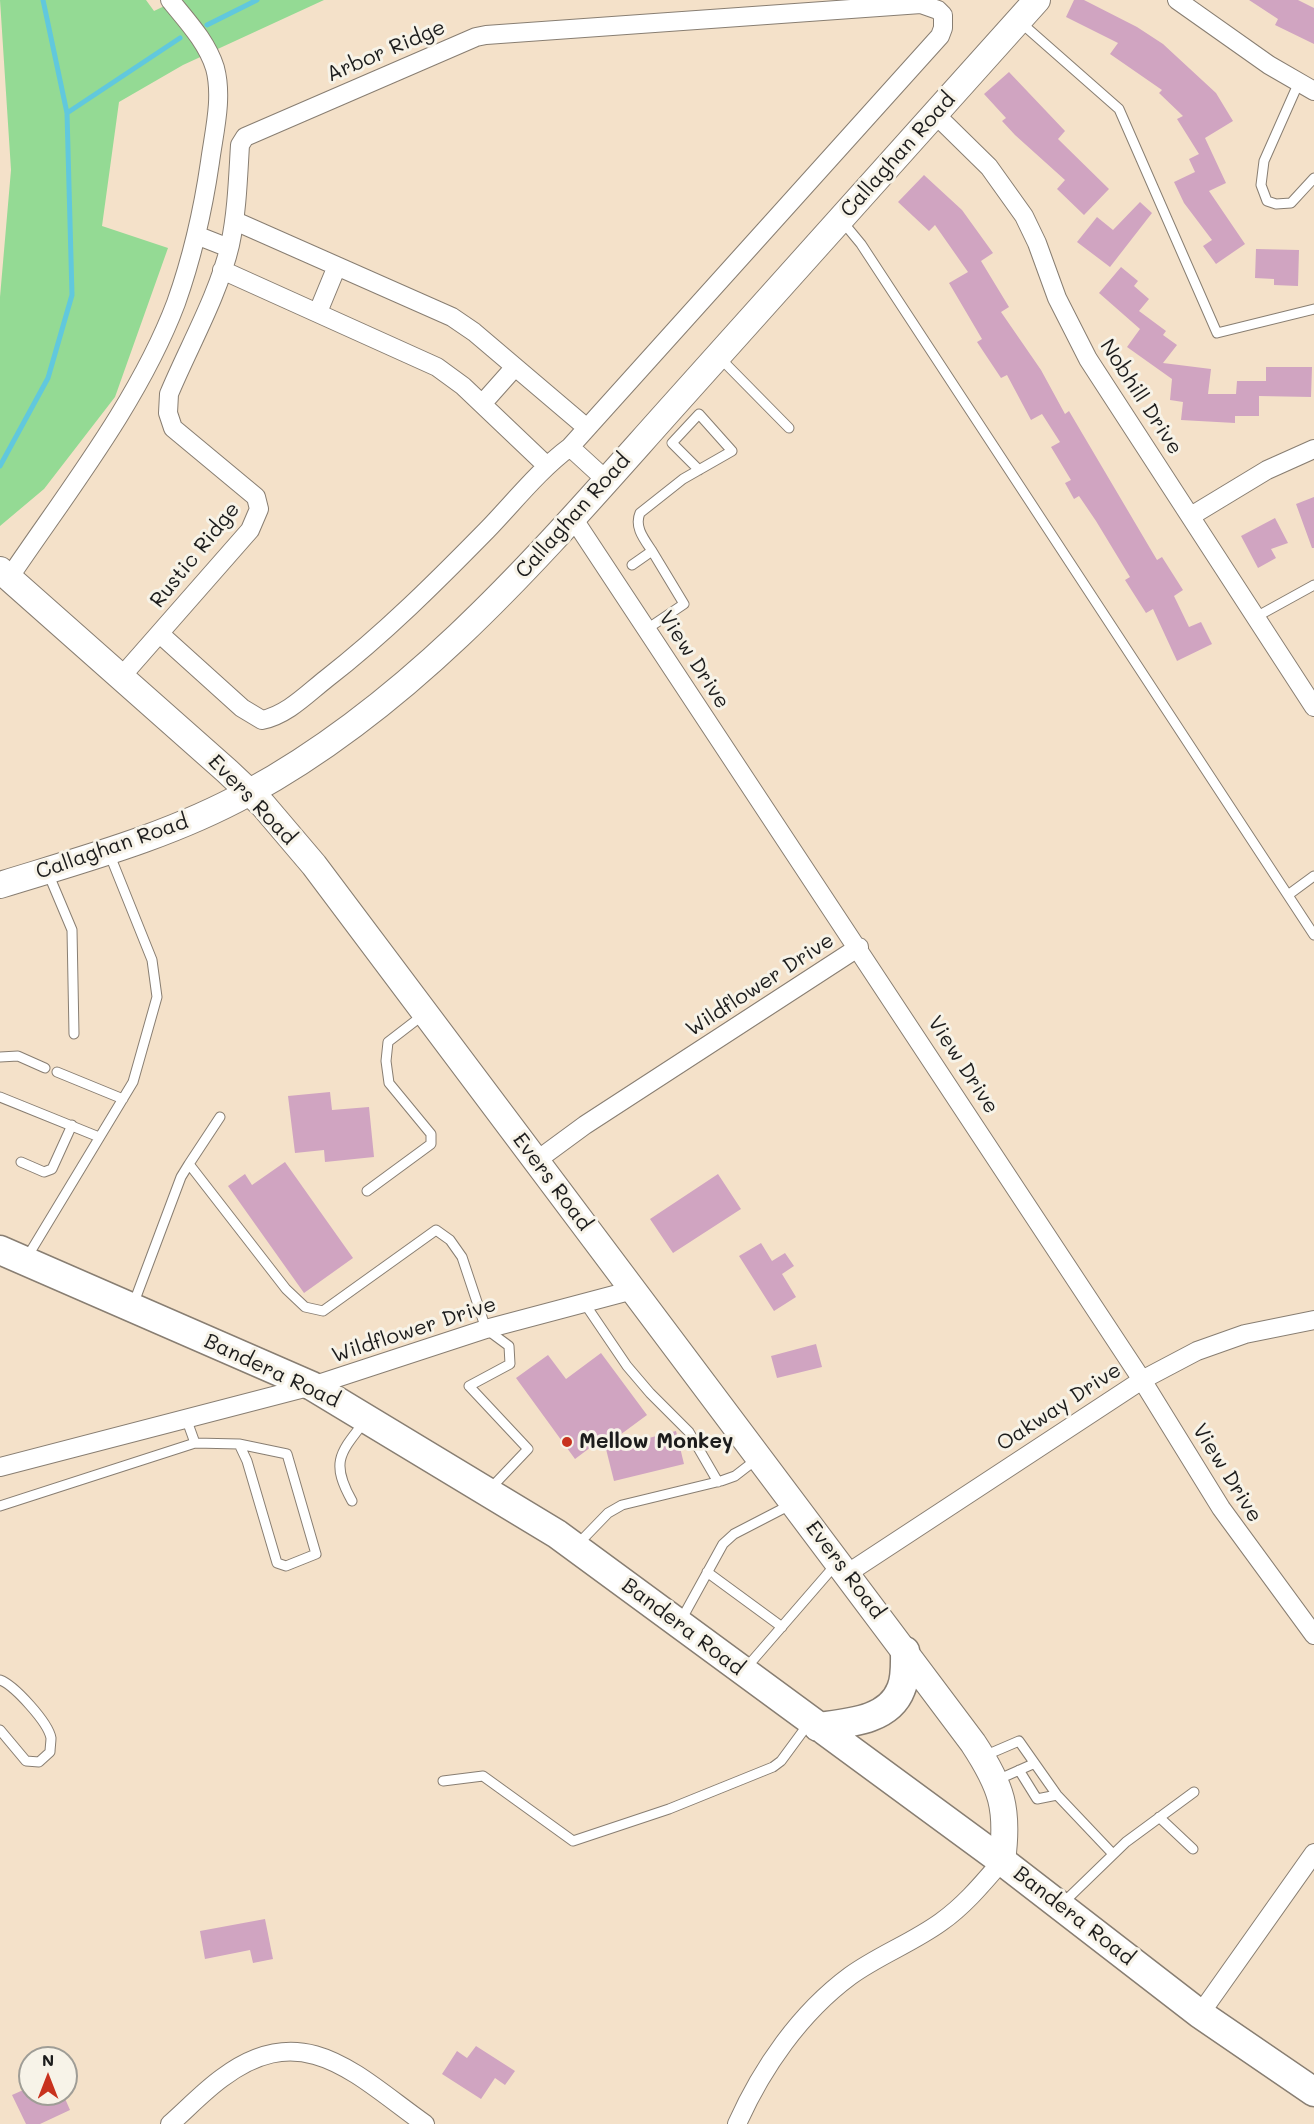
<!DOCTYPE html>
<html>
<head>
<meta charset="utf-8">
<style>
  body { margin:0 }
  #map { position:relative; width:1314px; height:2124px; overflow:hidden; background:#f4e1c9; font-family:Mali,sans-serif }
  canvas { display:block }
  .north { position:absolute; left:18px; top:2046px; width:60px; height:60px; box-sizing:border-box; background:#f7f3e8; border:2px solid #9f9d96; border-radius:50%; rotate:0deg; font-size:16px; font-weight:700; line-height:24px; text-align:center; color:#1c1c1c }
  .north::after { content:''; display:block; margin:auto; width:21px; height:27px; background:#c8321e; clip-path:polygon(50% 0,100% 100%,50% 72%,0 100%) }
</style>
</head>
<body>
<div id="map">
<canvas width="1314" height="2124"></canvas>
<div class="north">N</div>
</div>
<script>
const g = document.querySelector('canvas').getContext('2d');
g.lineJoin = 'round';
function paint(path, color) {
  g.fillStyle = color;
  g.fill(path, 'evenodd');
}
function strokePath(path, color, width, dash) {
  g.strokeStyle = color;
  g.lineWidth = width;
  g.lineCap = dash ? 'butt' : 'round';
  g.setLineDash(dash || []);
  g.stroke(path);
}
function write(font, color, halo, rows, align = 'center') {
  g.font = font + ' Mali,sans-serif';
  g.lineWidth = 6;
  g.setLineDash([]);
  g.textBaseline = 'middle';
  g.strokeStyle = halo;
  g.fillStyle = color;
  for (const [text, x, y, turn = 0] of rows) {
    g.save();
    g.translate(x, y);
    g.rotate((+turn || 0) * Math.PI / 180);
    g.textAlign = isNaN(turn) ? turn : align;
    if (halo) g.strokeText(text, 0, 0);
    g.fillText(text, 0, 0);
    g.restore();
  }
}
paint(new Path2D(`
  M0,0H146L154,11L177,0H324L183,65L119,102L102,226L168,248L115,397L44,489L0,526V297L11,170Z`), '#94da94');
strokePath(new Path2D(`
  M207,25L257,0
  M67,113L180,38
  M0,466L48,378L72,295L67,113L43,0`), '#61c8dd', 5);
paint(new Path2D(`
  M1074,0H1084L1137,27L1163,44L1216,93L1233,121L1205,138L1226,183L1209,191L1245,244L1216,264L1203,246L1212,240L1184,203L1174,182L1195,172L1189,159L1199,154L1177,119L1183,116L1159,93L1162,90L1110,54L1118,43L1066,17Z
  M1249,0H1298L1314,8V44L1275,25L1278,19Z
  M1009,72L1065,131L1058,139L1109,189L1084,215L1057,189L1065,180L1015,135L1002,121L1006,118L984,94Z
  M924,175L962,210L993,253L981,261L1009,307L1001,312L1041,370L1065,414L1069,411L1157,560L1162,557L1183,590L1174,596L1189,627L1201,622L1212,644L1177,661L1153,609L1146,613L1125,580L1130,577L1096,521L1079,496L1074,499L1065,483L1071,480L1051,447L1060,442L1042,414L1031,420L1007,375L1001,378L977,342L982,339L949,283L968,272L935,225L929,231L898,202Z
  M1140,202L1152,213L1110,267L1077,242L1097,217L1113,230Z
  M1256,249L1299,250L1298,286L1274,285V279L1255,278Z
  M1121,267L1138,281L1134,286L1149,299L1139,311L1166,331L1163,335L1177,345L1163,363L1211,369L1208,394H1236L1237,381H1266V367H1312L1311,397L1259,396V416H1235V423L1181,420L1183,402L1170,400L1172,379L1127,347L1140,329L1099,293Z
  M1314,497V548H1312L1296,504Z
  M1275,518L1288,543L1271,549L1276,558L1258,568L1241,536Z
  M330,1092L332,1110L369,1107L374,1157L325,1162L324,1150L295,1153L288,1096Z
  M285,1162L353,1258L304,1293L228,1186L245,1174L252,1185Z
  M718,1174L741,1209L673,1253L650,1219Z
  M761,1243L772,1261L785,1253L794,1266L782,1274L796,1297L774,1311L739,1256Z
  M816,1344L822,1367L777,1378L771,1356Z
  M601,1353L647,1415L605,1446L603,1438L575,1459L516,1378L548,1355L566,1379Z
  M676,1431L684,1464L614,1481L606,1449Z
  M265,1919L273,1959L253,1963L250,1950L205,1959L200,1931Z
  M476,2046L515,2071L505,2085L495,2078L481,2099L442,2074L457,2051L467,2058Z
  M30,2087V2094H63L70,2110L40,2124H26L12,2095Z`), '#d0a4c1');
const lane = new Path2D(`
  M1019,21L1119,109L1217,333L1314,309
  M1299,82L1264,161L1261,185L1267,201L1276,204L1291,203L1314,178
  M842,221L861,244L1314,935
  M720,358L789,428
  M652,551C644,539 634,527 640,513L683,479L732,451L699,414L672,443L699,470
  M632,565L652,551L684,604L647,629
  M1256,617L1314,585
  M48,873L72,930L74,1034
  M1288,895L1314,876
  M0,1057L18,1056L45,1068
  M57,1072L123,1099
  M0,1097L99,1137
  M21,1162L44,1172L52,1169L72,1125
  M189,1164L220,1117
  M367,1191L431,1144V1134L389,1083L386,1061L388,1042L423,1015
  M26,1259L133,1082L157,997L152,960L109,853
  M585,1304L627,1366L650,1393L689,1432L718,1482
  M133,1305L181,1177L189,1164L286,1289L305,1307L323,1311L436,1230L450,1240L462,1257L486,1329L509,1346L510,1364L469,1386L528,1449L489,1490
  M186,1418L195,1443L239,1444L247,1461L277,1563L286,1566L316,1554L287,1454L239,1444
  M352,1501C330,1462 340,1453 365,1421
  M0,1506L195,1443
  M577,1545L608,1513L622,1505L721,1481L735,1476L757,1459
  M707,1572L782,1627
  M680,1622L723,1544L734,1534L792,1504
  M746,1668L837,1563
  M0,1680C14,1685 48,1722 51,1738C51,1742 50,1748 50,1752L39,1762L26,1761L0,1730
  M984,1756L1019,1741L1057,1795L1112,1853
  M1019,1770L1037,1799L1057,1795
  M997,1780L1033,1764
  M443,1781L483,1776L573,1841L669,1809L773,1767L781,1761L809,1723
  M1159,1817L1193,1849
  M1062,1904L1126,1842L1194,1792`);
const street = new Path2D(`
  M1177,0L1269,65L1314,91
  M935,114L989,167L1024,216L1037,243L1057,298L1088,359L1314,707
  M235,221L452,317L474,332L587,428
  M196,235L229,248
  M222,270L437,367L463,386L546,465
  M318,312L337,266
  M482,404L514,368
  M570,447L606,480
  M1191,516L1267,470L1314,449
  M573,518L1142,1380L1221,1508L1314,1635
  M9,578C67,492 139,401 176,303C192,258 203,210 210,162C214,132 223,98 215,68C207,42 187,21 170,0
  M121,677L250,530L259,509L256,497L173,428L168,413L169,394C189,346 218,296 230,245C237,212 238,178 240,145L245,137L476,37L486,35L921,4L938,10L943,15V28L940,36L570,447C539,470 514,502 487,530C436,582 384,634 326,679C307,694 287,715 262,720L242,708L160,634
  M536,1161L585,1125L859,947
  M0,1467L312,1386L486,1329L633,1290
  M848,1573L1142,1380L1197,1351L1245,1334L1314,1320
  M1200,2014L1314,1853
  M170,2124C187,2109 204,2091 222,2078C304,2016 357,2076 425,2124
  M737,2124C762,2068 800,2013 850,1976C879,1955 912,1943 941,1922C965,1905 983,1883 1002,1861`);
const secondary = new Path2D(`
  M0,570L227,771L263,805L314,865L973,1743C1002,1787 1009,1809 1002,1861
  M0,885C84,859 170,836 248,793C420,699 545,549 674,405C795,271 916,136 1037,0`);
const primary = new Path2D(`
  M0,1250L312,1386L557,1534L1002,1861L1200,2014L1314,2092
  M818,1727C847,1723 889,1721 901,1689C906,1678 905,1663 905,1651`);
strokePath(lane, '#887e72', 11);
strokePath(street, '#887e72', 20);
strokePath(secondary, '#887e72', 28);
strokePath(primary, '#887e72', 31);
strokePath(lane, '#fff', 9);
strokePath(street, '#fff', 18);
strokePath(secondary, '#fff', 26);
strokePath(primary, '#fff', 28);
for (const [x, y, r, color] of [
  [567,1442,6,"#c8321e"]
]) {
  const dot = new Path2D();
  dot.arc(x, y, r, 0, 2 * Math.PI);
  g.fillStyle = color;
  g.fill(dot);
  strokePath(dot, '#f7f3e8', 2);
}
write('21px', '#1c1c1c', '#f7f3e8', [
  ["Arbor Ridge",386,51,-23],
  ["Callaghan Road",898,155,-48],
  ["Nobhill Drive",1141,397,57],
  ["Callaghan Road",573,516,-48],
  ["Rustic Ridge",195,555,-51],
  ["View Drive",694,660,57],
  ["Evers Road",252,800,46],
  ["Callaghan Road",112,847,-19],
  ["Wildflower Drive",760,985,-33],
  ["View Drive",963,1065,57],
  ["Evers Road",552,1182,53],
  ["Wildflower Drive",414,1330,-18],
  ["Bandera Road",272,1371,25],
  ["Oakway Drive",1059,1407,-33],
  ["View Drive",1227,1473,58],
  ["Evers Road",845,1570,53],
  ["Bandera Road",683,1627,37],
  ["Bandera Road",1074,1916,38]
]);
write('bold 21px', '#1c1c1c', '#f7f3e8', [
  ["Mellow Monkey",579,1442]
], 'left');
</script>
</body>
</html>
